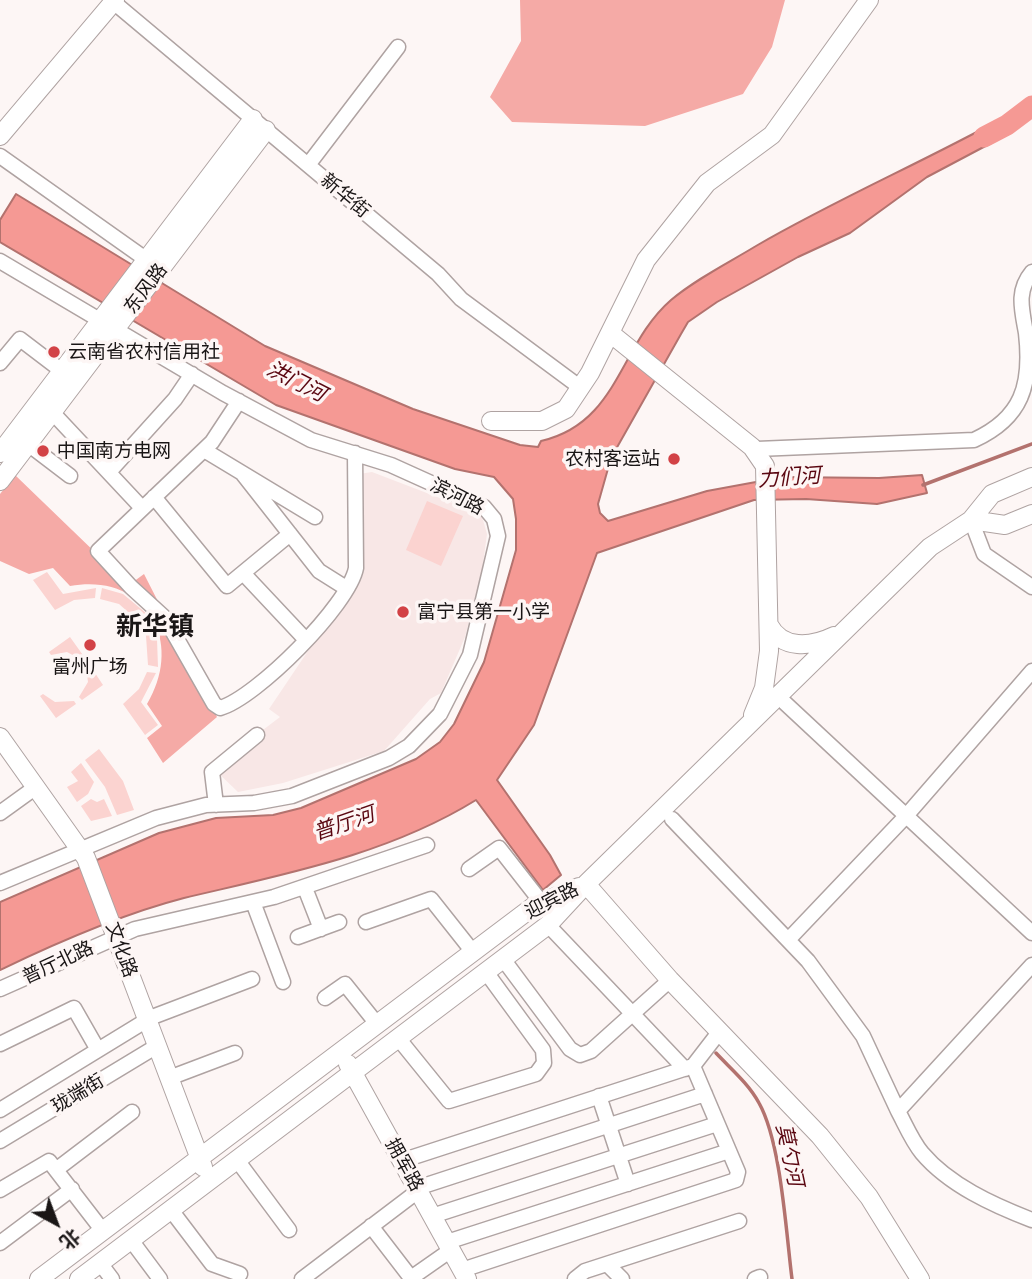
<!DOCTYPE html>
<html>
<head>
<meta charset="utf-8">
<style>
  body { margin:0 }
  #map { position:relative; width:1032px; height:1279px; overflow:hidden; background:#fdf6f5; font-family:"Work Sans","Noto Sans SC",sans-serif }
  canvas { display:block }
  .north { position:absolute; left:21px; top:1188px; width:70px; height:70px; -webkit-text-stroke:5px #fdf6f5; paint-order:stroke; rotate:139deg; font-size:19px; font-weight:700; line-height:28px; text-align:center; color:#1a1616 }
  .north::after { content:''; display:block; margin:auto; width:24px; height:32px; background:#1a1616; clip-path:polygon(50% 0,100% 100%,50% 72%,0 100%) }
</style>
</head>
<body>
<div id="map">
<canvas width="1032" height="1279"></canvas>
<div class="north">北</div>
</div>
<script>
const g = document.querySelector('canvas').getContext('2d');
g.lineJoin = 'round';
function paint(path, color) {
  g.fillStyle = color;
  g.fill(path, 'evenodd');
}
function strokePath(path, color, width, dash) {
  g.strokeStyle = color;
  g.lineWidth = width;
  g.lineCap = dash ? 'butt' : 'round';
  g.setLineDash(dash || []);
  g.stroke(path);
}
function write(font, color, halo, rows, align = 'center') {
  g.font = font + ' "Work Sans","Noto Sans SC",sans-serif';
  g.lineWidth = 7;
  g.setLineDash([]);
  g.textBaseline = 'middle';
  g.strokeStyle = halo;
  g.fillStyle = color;
  for (const [text, x, y, turn = 0] of rows) {
    g.save();
    g.translate(x, y);
    g.rotate((+turn || 0) * Math.PI / 180);
    g.textAlign = isNaN(turn) ? turn : align;
    if (halo) g.strokeText(text, 0, 0);
    g.fillText(text, 0, 0);
    g.restore();
  }
}
paint(new Path2D(`
  M372,472L479,513L483,520L487,534L482,571L465,637L441,693L430,699L384,751L283,783L238,792L213,768L280,717L269,709L351,587L362,579L359,474Z`), '#f8e7e6');
paint(new Path2D(`
  M427,501L463,516L441,566L406,550Z
  M47,572L63,594L96,588L95,598L74,600L55,610L33,580Z
  M102,588L123,594L146,613L137,620L119,604L100,599Z
  M149,618L157,639L158,667L148,665L146,636L141,625Z
  M70,637L85,658L82,660L67,652L51,655L49,652Z
  M89,664L103,685L82,700L79,697L88,682L86,666Z
  M147,672L156,673L141,702L158,725L145,735L123,704L139,689Z
  M43,694L55,702L74,701L76,704L56,718L40,696Z
  M99,749L123,781L134,810L117,815L105,787L85,760Z
  M81,763L94,782L88,794L77,802L67,787L78,781L71,772Z
  M91,799L97,802L104,799L112,816L91,821L81,806Z`), '#fbd3d0');
paint(new Path2D(`
  M520,0H785L772,47L743,94L645,126L512,122L490,97L521,41Z
  M15,475L129,585L144,574L217,717L163,763L147,738L162,726L147,704C185,641 146,572 70,586L53,568L29,574L0,561V494Z`), '#f5aaa6');
const water = new Path2D(`
  M1003,118L1012,132L927,177L850,233L798,257L717,302L688,322L681,334L611,458L598,504L600,513L608,521L707,491L783,477L879,478L922,475L927,493L877,504L806,499L754,500L597,553L534,725L497,780L550,855L561,875L543,890L476,800C387,855 285,874 184,898C122,914 58,942 0,970V902L159,833L216,818L273,815L301,808L416,759L440,742L454,724L484,662L516,550V519L513,499L494,477L455,469L276,405L0,242V220L16,194L265,346L413,409L520,445L538,447L541,441C619,423 619,345 671,300C696,279 728,263 756,246C837,199 921,163 1003,118Z`);
paint(water, '#f59994');
strokePath(water, '#b3726e', 2);
strokePath(new Path2D(`
  M923,485L1032,444
  M716,1053C731,1069 749,1084 759,1103C781,1142 786,1232 792,1279`), '#b3726e', 3.5);
strokePath(new Path2D(`
  M984,137L1007,125L1032,106`), '#f59994', 21);
const minor = new Path2D(`
  M111,0L438,274L461,299L581,388
  M0,156L154,265
  M308,165L398,47
  M0,261L223,393L311,440L391,465L484,507L494,519L498,536L470,655L440,714L409,746L389,758L292,796L254,803L206,805L156,818L0,883
  M0,363L20,339L62,371
  M239,401L212,442L98,551L131,587L165,618L214,704L220,708C256,698 349,605 356,568L355,453
  M52,412L142,508
  M28,444L70,476
  M757,449L974,440C1022,418 1032,385 1026,333C1022,310 1016,291 1032,272
  M204,450L315,517
  M109,472L175,399L192,374
  M242,473L319,571L346,588
  M154,497L227,586L290,534
  M971,520L984,554L1032,587
  M243,573L306,640
  M785,703L1032,933
  M216,805L212,772L257,735
  M0,813L36,787
  M672,819L808,961L863,1036L898,1111L1032,965
  M469,869L499,848L542,903
  M305,888L321,929
  M253,902L283,982
  M366,922L431,899L473,952
  M548,925L685,1069
  M298,937L339,922
  M788,940L906,816L1032,671
  M503,959L570,1049L580,1055L591,1051L670,980
  M0,989L135,929L274,897L427,845
  M325,998L345,984L377,1024
  M147,1019L252,979
  M398,1038L449,1101L536,1074L544,1063L543,1050L486,972
  M0,1044L74,1008L98,1050
  M169,1078L235,1053
  M599,1096L628,1184
  M0,1110L147,1020
  M898,1111C905,1124 912,1141 922,1153C949,1185 993,1205 1032,1220
  M0,1141L157,1046
  M237,1160L289,1230
  M401,1161L693,1066L720,1031
  M57,1169L132,1112
  M417,1188L705,1094
  M0,1190L49,1161L103,1231
  M171,1210L212,1264L240,1274
  M432,1216L717,1124
  M371,1226L411,1278L451,1250
  M131,1240L160,1279
  M447,1242L729,1151
  M0,1243L72,1189
  M100,1263L112,1279
  M607,1264L622,1279
  M462,1270L736,1180L738,1172L693,1066
  M302,1279L418,1191
  M575,1279L585,1271L739,1221
  M755,1279L760,1277`);
const major = new Path2D(`
  M0,136L115,0
  M610,333L752,447L765,466L769,651L764,688L753,715
  M491,421H542L566,409L590,373L646,260L707,183L772,135L869,0
  M0,453L253,119
  M0,481L266,130
  M971,520L1005,525L1032,514
  M769,625C782,650 811,647 834,636
  M0,737L86,858L203,1167
  M586,884L670,980L820,1136L869,1197L920,1279
  M348,1064L467,1279
  M39,1279L534,906L579,887
  M79,1279L548,925L586,884L930,547L971,520L992,494L1032,477`);
strokePath(minor, '#afa3a2', 17);
strokePath(major, '#afa3a2', 20);
strokePath(minor, '#fff', 14);
strokePath(major, '#fff', 18);
for (const [x, y, r, color] of [
  [54,352,7,"#d24246"],
  [43,451,7,"#d24246"],
  [674,459,7,"#d24246"],
  [403,612,7,"#d24246"],
  [90,645,7,"#d24246"]
]) {
  const dot = new Path2D();
  dot.arc(x, y, r, 0, 2 * Math.PI);
  g.fillStyle = color;
  g.fill(dot);
  strokePath(dot, '#fdf6f5', 2.5);
}
write('19px', '#1a1616', '#fdf6f5', [
  ["新华街",345,196,40],
  ["东风路",146,289,-53],
  ["滨河路",457,497,27],
  ["迎宾路",552,901,-27],
  ["文化路",121,950,70],
  ["普厅北路",58,963,-25],
  ["珑端街",78,1094,-31],
  ["拥军路",404,1165,61]
]);
write('19px', '#1a1616', '#fdf6f5', [
  ["云南省农村信用社",68,352],
  ["中国南方电网",57,451],
  ["农村客运站",660,459,"right"],
  ["富宁县第一小学",417,612],
  ["富州广场",90,667,"center"]
], 'left');
write('italic 21px', '#5a0610', '#fdf6f5', [
  ["洪门河",296,382,27],
  ["力们河",789,478,-4],
  ["普厅河",344,824,-19],
  ["莫勺河",789,1155,78]
]);
write('bold 26px', '#1a1616', '#fdf6f5', [
  ["新华镇",155,627]
]);
</script>
</body>
</html>
